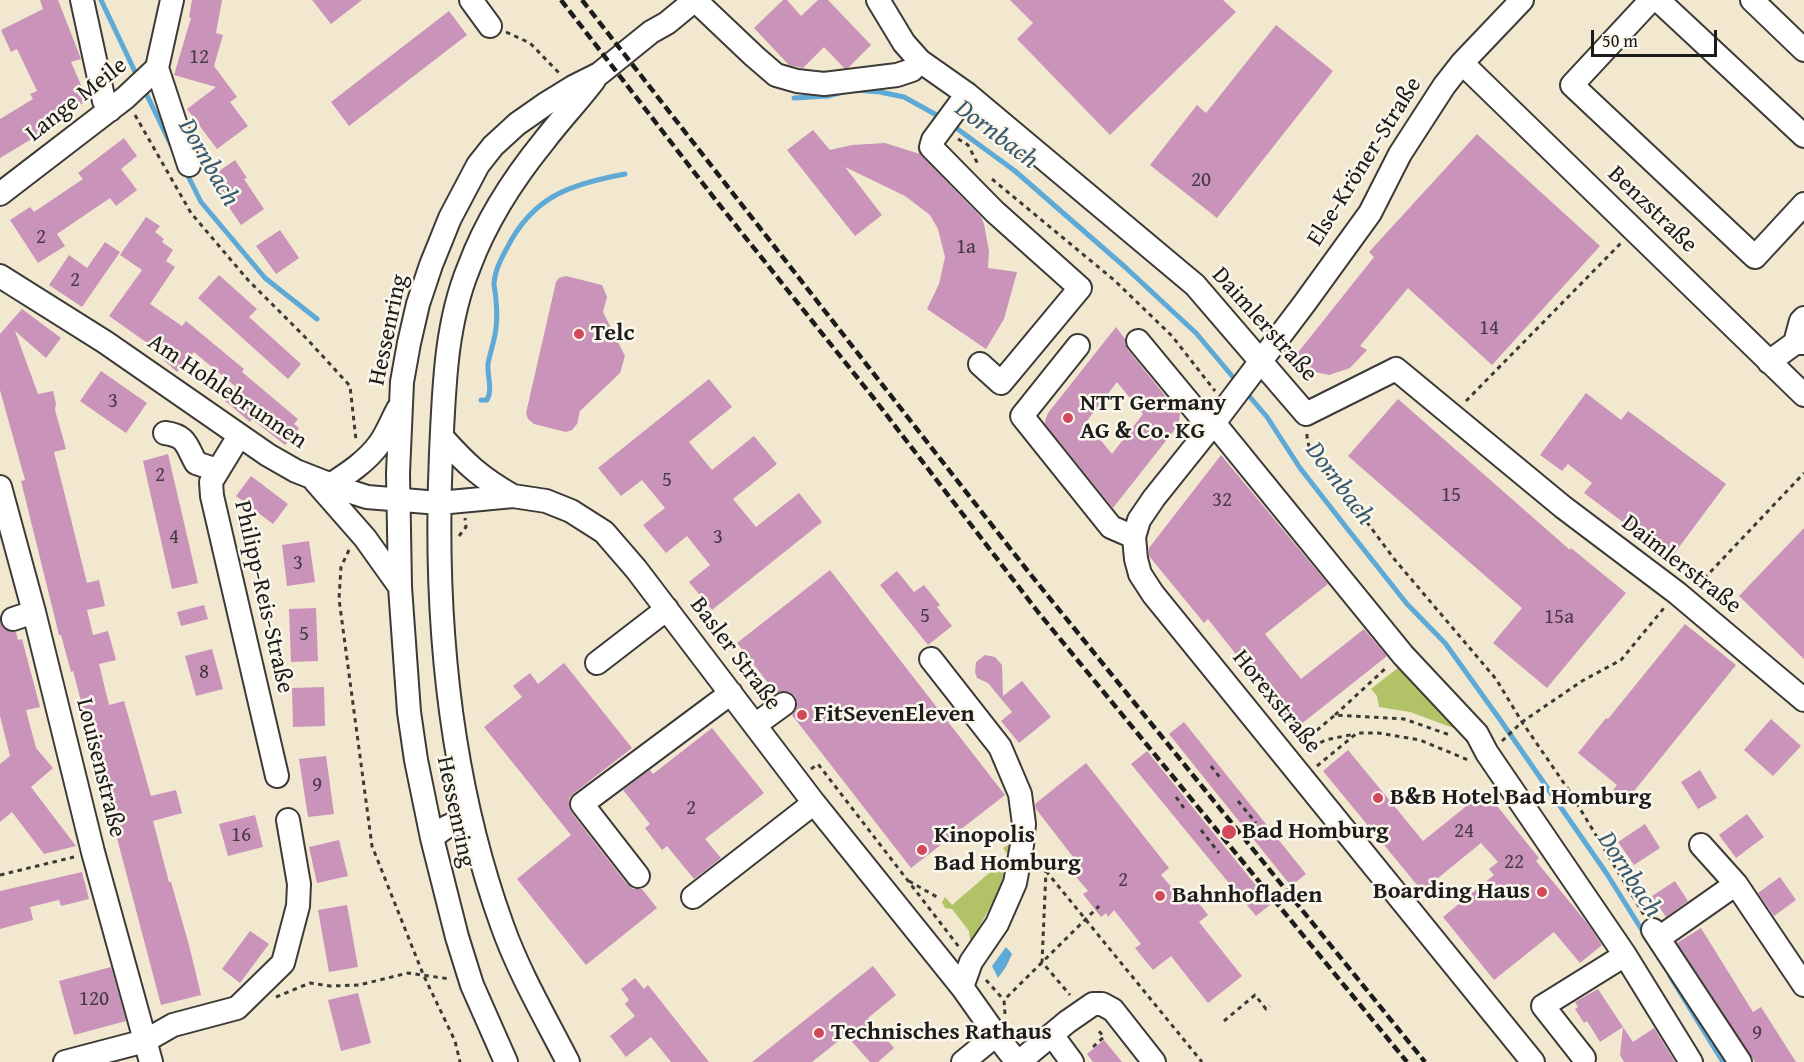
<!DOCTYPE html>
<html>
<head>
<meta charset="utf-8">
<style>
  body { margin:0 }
  #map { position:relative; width:1804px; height:1062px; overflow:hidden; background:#f2e8cf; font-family:"Gentium Book Plus",serif }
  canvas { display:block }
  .scale { position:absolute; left:1591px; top:30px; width:126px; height:27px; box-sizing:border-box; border:3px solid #1c1c1c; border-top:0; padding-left:8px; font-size:18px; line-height:21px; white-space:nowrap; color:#1c1c1c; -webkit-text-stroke:4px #fbf7ec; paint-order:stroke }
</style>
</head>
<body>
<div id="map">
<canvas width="1804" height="1062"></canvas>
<div class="scale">50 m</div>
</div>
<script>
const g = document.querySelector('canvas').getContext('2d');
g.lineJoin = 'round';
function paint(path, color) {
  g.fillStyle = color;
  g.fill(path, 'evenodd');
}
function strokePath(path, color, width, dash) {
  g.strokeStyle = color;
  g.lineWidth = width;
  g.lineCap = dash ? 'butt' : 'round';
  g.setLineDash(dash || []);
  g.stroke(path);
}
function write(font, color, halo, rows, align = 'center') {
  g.font = font + ' "Gentium Book Plus",serif';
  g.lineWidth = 5;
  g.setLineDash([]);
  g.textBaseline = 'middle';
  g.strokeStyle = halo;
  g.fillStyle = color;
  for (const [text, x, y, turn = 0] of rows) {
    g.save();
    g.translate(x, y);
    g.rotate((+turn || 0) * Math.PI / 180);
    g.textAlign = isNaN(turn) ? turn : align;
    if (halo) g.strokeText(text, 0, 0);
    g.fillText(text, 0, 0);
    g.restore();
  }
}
paint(new Path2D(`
  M1404,663L1467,733L1410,712L1379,707L1377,696L1371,689Z
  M1012,843L1015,857L1006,866L1000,889L978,929L980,938L973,943L970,939L969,931L952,909L945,908L942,902L945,897L952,905L1009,856L1003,848Z`), '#b1c366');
paint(new Path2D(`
  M1006,947L1012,954L1006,967L998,978L992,966Z`), '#5ea9d6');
strokePath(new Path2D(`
  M101,0L138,78
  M144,89L171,145
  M855,90L880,92L904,97L942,118
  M794,98L828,96L843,92
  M952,125L1015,171L1125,267L1196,333L1238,383
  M186,172L201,202L265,278L317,319
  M1244,390L1267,417L1300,468L1346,527L1407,604L1445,643L1501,721L1607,874L1645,935
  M481,400H487C493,389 487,376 488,364C490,352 495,340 496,328C497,319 497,310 496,301C496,295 494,288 494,283C495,270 501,259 507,248C533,196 571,184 625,174
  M1670,976L1723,1062`), '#5ea9d6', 5);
paint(new Path2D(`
  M40,0H58L81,59L71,62L88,101L70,109L72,113L43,128L45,131L0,158V119L33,99L30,94L37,91L17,49L11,52L1,30L43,9Z
  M192,0H222L216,33L223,35L214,66L237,97L230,102L248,126L217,149L187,109L216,87L174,75L191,18L189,17Z
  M312,0H362L331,24Z
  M783,0H787L801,16L818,0H828L871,45L848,68H844L824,47L803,68L789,65L754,28Z
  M1010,0H1223L1236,12L1110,135L1017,39L1033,23Z
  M449,11L467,35L349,126L331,102Z
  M1276,25L1333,71L1217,218L1150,165L1197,105L1206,113Z
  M813,130L830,150L852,145L885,143L920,154L981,217L984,224L989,251L988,268L1017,272L1004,319L986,349L927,309L939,284L945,257L938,229L930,215L905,196L845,167L882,215L855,236L787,150Z
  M1477,134L1600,246L1492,365L1408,288L1360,346L1367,350L1350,368L1329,375L1315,372L1292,360L1374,257L1369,252Z
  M124,138L137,156L121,169L137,190L116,206L110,198L57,234L65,246L38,263L10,220L30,207L34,212L83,179L78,173Z
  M235,160L247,178L244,179L264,209L241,225L209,178Z
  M146,217L160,226L155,232L164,239L162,242L173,250L166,261L175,267L150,304L182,326L186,321L244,369L242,372L298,419L294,424L299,428L285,445L252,419L250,422L224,400L236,387L194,352L177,372L158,355L160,352L109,316L142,270L120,255Z
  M280,230L299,258L276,274L256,246Z
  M105,242L120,252L82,307L49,285L69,255L87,268Z
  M219,275L257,309L249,317L301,364L288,379L198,298Z
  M566,276L602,285L607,297L603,312L625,356L620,373L580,411L577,424L572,430L566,432L534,424L528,419L526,413L556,282L559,278Z
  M22,309L61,338L46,358L15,331L38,394L53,391L56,404L55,410L66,449L54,452L87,583L99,580L105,606L87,610L93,635L108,631L116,660L99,664L109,705L124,701L151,796L176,790L182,813L153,821L169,882H171L189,945L201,995L161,1005L73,671L71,672L61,635H59L21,481L25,480L0,390V334Z
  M1116,327L1125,339V344L1128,350L1180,414L1179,421L1176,428L1113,508L1045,424V421L1048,413ZM1117,382L1143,414L1112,454L1086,422Z
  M101,371L147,403L126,433L80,401Z
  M709,379L732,407L689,442L712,470L754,436L777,464L733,499L756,527L799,493L822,522L712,610L689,582L710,565L687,536L666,553L643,525L665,508L642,480L621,496L598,468Z
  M1586,393L1621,420L1628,411L1726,484L1671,558L1584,493L1592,483L1568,464L1562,471L1540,455Z
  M1398,399L1570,550L1571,548L1626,593L1547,688L1493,643L1522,608L1348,456Z
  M168,454L198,583L172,589L143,461Z
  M1221,455L1328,584L1265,634L1301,679L1364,629L1387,656L1295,729L1208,619L1204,623L1149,556V548Z
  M251,476L288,504L273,524L236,496Z
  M1804,528V659L1739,596Z
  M309,541L315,582L287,586L282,545Z
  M830,570L1005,795L911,868L792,715L796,710L797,703L795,696L790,692L783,691L776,693L737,643Z
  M897,571L914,592L924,585L940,605L937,607L952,626L928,645L880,585Z
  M204,605L208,619L181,626L177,612Z
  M316,608L318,661L291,662L289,609Z
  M0,621L5,629L10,632H16L18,640L22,639L40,707L26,710L36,748L53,768L31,787L76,846L44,854L12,812L0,822V764L10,756L0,716Z
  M1685,624L1736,665L1626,801L1613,790L1617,785L1578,753L1606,718L1608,719Z
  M212,649L223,689L196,696L185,656Z
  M985,655L995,657L1002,665L1003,696L1022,681L1051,717L1019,743L1001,721L1012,712L988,683L977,678L975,672L976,662Z
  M564,663L632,748L574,793L569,798V806L571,812L627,884L633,889H642L657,908L586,965L517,879L571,835L484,727L522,697L513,686L530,673L538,684Z
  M324,687L325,726L293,727L292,688Z
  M1771,719L1801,746L1773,776L1744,750Z
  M1184,722L1306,874L1291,886L1169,734Z
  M712,728L764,793L705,839L721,858L694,879L667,846L662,850L645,828L650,824L623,790L650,770L653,774Z
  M1348,750L1423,841L1485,791L1539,858L1536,861L1587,923L1602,945L1580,963L1554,932L1494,980L1443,917L1494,875L1489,869L1498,862L1481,843L1422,891L1323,771Z
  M1147,751L1271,904L1256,916L1131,764Z
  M326,756L334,814L308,817L299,759Z
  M1086,763L1169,868L1161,875L1180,897L1189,890L1208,915L1199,922L1242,976L1208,1003L1171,956L1153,970L1135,948L1141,944L1114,910L1108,917L1106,913L1101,917L1083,894L1088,891L1072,872L1080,866L1036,809L1035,804Z
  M1700,770L1717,798L1698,809L1681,782Z
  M1747,814L1764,837L1736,858L1719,835Z
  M255,815L263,847L228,856L219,824Z
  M1645,824L1660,848L1634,865L1618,842Z
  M339,840L348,876L317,883L309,847Z
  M82,872L89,899L61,906L59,900L30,907L33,920L0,929V891Z
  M1780,877L1796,900L1774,916L1758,893Z
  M1675,881L1688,901L1666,917L1652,896Z
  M347,905L358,967L329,972L318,910Z
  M1701,928L1753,1012L1761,1007L1796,1062H1755L1677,943Z
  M250,931L269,944L240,983L222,969Z
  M873,966L896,995L868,1018L894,1048L878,1062H870L846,1035L812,1062H752Z
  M111,967L126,1021L74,1035L59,981Z
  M635,978L644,989L648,985L709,1062H671L651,1037L626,1057L610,1036L635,1016L625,1004L629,1000L621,989Z
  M1598,989L1623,1027L1600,1042L1587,1021L1584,1023L1575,1009L1578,1007L1575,1002Z
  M358,993L371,1043L341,1051L328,1000Z
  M1623,1027L1633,1042L1654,1028L1675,1062H1624L1620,1055Z
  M1104,1040L1122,1062H1093L1087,1054Z`), '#c993ba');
const minor = new Path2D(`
  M82,0L104,101L110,110
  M471,0L490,26
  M695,0L754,56L776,75L797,81L824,84L897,75L912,70L920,61
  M878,0L904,43L920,61L967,94L1195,285L1306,414L1396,369L1563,507L1677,593L1804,700
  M1522,0L1462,63L1444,86L1400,154L1370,213L1304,304L1214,423L1154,498L1139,520L1134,537L1136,559L1140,574L1153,594L1533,1062
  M1651,0L1572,85L1755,257L1804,204
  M1658,0L1804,136
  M1752,0L1804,50
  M1462,63L1804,395
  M157,68L189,165
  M967,94L933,140L931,147L995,212L1080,288L1001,383L980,364
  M0,194L125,98L157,68L172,0
  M0,276L105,342L268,455L296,471L342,489L367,497L439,503L513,496L546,501L571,511L604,532L636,569L814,803L962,987L996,1035L1017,1062
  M1138,341L1210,428
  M1795,343L1801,321L1804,318
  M1078,346L1022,416L1111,527L1134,537
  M1769,362L1795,343H1804
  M1214,423L1403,655L1477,734L1487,753L1625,955L1691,1062
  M165,433C187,436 186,445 196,463L217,470
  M239,436L211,482L212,496L277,776
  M442,437C466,464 481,478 513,496
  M315,481L365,538L400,587
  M330,485C349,473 367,461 380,443C387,433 392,420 398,409
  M0,487L34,612L93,852L151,1062
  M13,619L34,612
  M931,659L1000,747L1020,794L1024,824L1022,845L1015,883L997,924L971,962L962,987
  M597,663L667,609
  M755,725L784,704
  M432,838C447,825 451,822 472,825
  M1701,845L1736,884L1804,985
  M638,876L582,804L731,693
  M693,897L814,803
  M1653,930L1740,1062
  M1659,938L1736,884
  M1052,1035L1072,1062
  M1584,1058L1543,1006L1625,955
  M65,1062L145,1041L173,1025L237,1008L283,963L298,906L299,884L288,820
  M506,1062L472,985L457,937L432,838L416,760L409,712L400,587L398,473L402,382L409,343L418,304L431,265L450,218L478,165L493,146L517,124L547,103L573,87L599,74L651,32L667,23L695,0
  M568,1062C545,1017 519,973 502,925C448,775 434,611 441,453C444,391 445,325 469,267C486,221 514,178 544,141C560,120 578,101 594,80
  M963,1062L996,1035
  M1019,1062L1067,1022L1093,1004H1102L1113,1010L1154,1062`);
strokePath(minor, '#3c3b37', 26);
strokePath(new Path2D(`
  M506,32L530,43L559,73
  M135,115L191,213L248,280L307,339L350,386L356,440
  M958,139L968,145L979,166
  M992,179L1114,280L1172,336L1215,391
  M1466,401L1621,243
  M1307,434C1307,445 1312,455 1319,464L1363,517L1395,560L1496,679L1522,722L1570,792L1644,915
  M459,536L466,527L465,518
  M349,550L341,567L339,599L372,846L423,974L455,1041L460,1062
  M1698,585L1804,473
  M1335,715L1387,667
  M1502,741L1522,722L1582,681L1621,660L1664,608
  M1303,742L1335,715L1404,719L1450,735
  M1304,742L1315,746L1325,740L1355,734
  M1211,766L1221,779
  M1317,766L1357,733H1378L1420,740L1468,760
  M811,769L818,764L959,947
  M1176,797L1186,811
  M1238,801L1256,823
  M1201,830L1219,853
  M1039,862L1046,871L1042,962L1070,995
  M1046,871L1202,1062
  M0,875L74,857
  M909,881L937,897
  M986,980L1004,1000
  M276,997L310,983L330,986L359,985L408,973L450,979
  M1005,1014L1004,1000L1099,906
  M1224,1021L1255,995L1266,1009L1270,1006
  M1095,1047L1094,1046L1104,1037L1098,1030`), '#3c3b37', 3, [4.5, 4.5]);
strokePath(minor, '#fff', 22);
strokePath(new Path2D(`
  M561,0L718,203L872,396L1038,612L1407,1062
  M582,0L1027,570L1425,1062`), '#1c1c1c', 4.5, [9, 4.5]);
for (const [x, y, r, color] of [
  [579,334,6,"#d1495b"],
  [1068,418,6,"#d1495b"],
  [802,715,6,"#d1495b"],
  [1378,798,6,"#d1495b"],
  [1229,832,8,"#d1495b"],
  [922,850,6,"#d1495b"],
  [1542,892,6,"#d1495b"],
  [1160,896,6,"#d1495b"],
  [819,1033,6,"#d1495b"]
]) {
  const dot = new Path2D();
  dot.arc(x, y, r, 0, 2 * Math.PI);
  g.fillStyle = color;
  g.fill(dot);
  strokePath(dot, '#fbf7ec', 2);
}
write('21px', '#473a44', null, [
  ["12",199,58],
  ["20",1201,181],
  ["2",41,238],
  ["1a",966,248],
  ["2",75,281],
  ["14",1489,329],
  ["3",113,402],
  ["2",160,476],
  ["5",667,481],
  ["15",1451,496],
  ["32",1222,501],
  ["4",174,538],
  ["3",718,538],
  ["3",298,564],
  ["5",925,617],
  ["15a",1559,618],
  ["5",304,635],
  ["8",204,673],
  ["9",317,786],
  ["2",691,809],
  ["24",1464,832],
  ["16",241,836],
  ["22",1514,863],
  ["2",1123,881],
  ["120",94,1000],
  ["9",1757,1034]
]);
write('24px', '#1c1c1c', '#fbf7ec', [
  ["Lange Meile",77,100,-38],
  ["Else-Kröner-Straße",1365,162,-58],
  ["Benzstraße",1652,210,44],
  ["Daimlerstraße",1264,325,48],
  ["Hessenring",389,330,-78],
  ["Am Hohlebrunnen",227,392,34],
  ["Daimlerstraße",1681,565,38],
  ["Philipp-Reis-Straße",263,597,77],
  ["Basler Straße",735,654,53],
  ["Horexstraße",1276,702,51],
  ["Louisenstraße",100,768,76],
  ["Hessenring",455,812,78]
]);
write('bold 24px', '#1c1c1c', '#fbf7ec', [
  ["Telc",591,334],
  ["NTT Germany",1080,404],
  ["AG & Co. KG",1080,432],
  ["FitSevenEleven",814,715],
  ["B&B Hotel Bad Homburg",1390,798],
  ["Bad Homburg",1242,832],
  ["Kinopolis",934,836],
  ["Bad Homburg",934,864],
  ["Boarding Haus",1530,892,"right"],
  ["Bahnhofladen",1172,896],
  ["Technisches Rathaus",831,1033]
], 'left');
write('italic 26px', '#3a5b70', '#fbf7ec', [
  ["Dornbach",996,135,37],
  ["Dornbach",208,163,60],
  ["Dornbach",1339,484,53],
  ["Dornbach",1629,875,57]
]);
</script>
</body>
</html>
